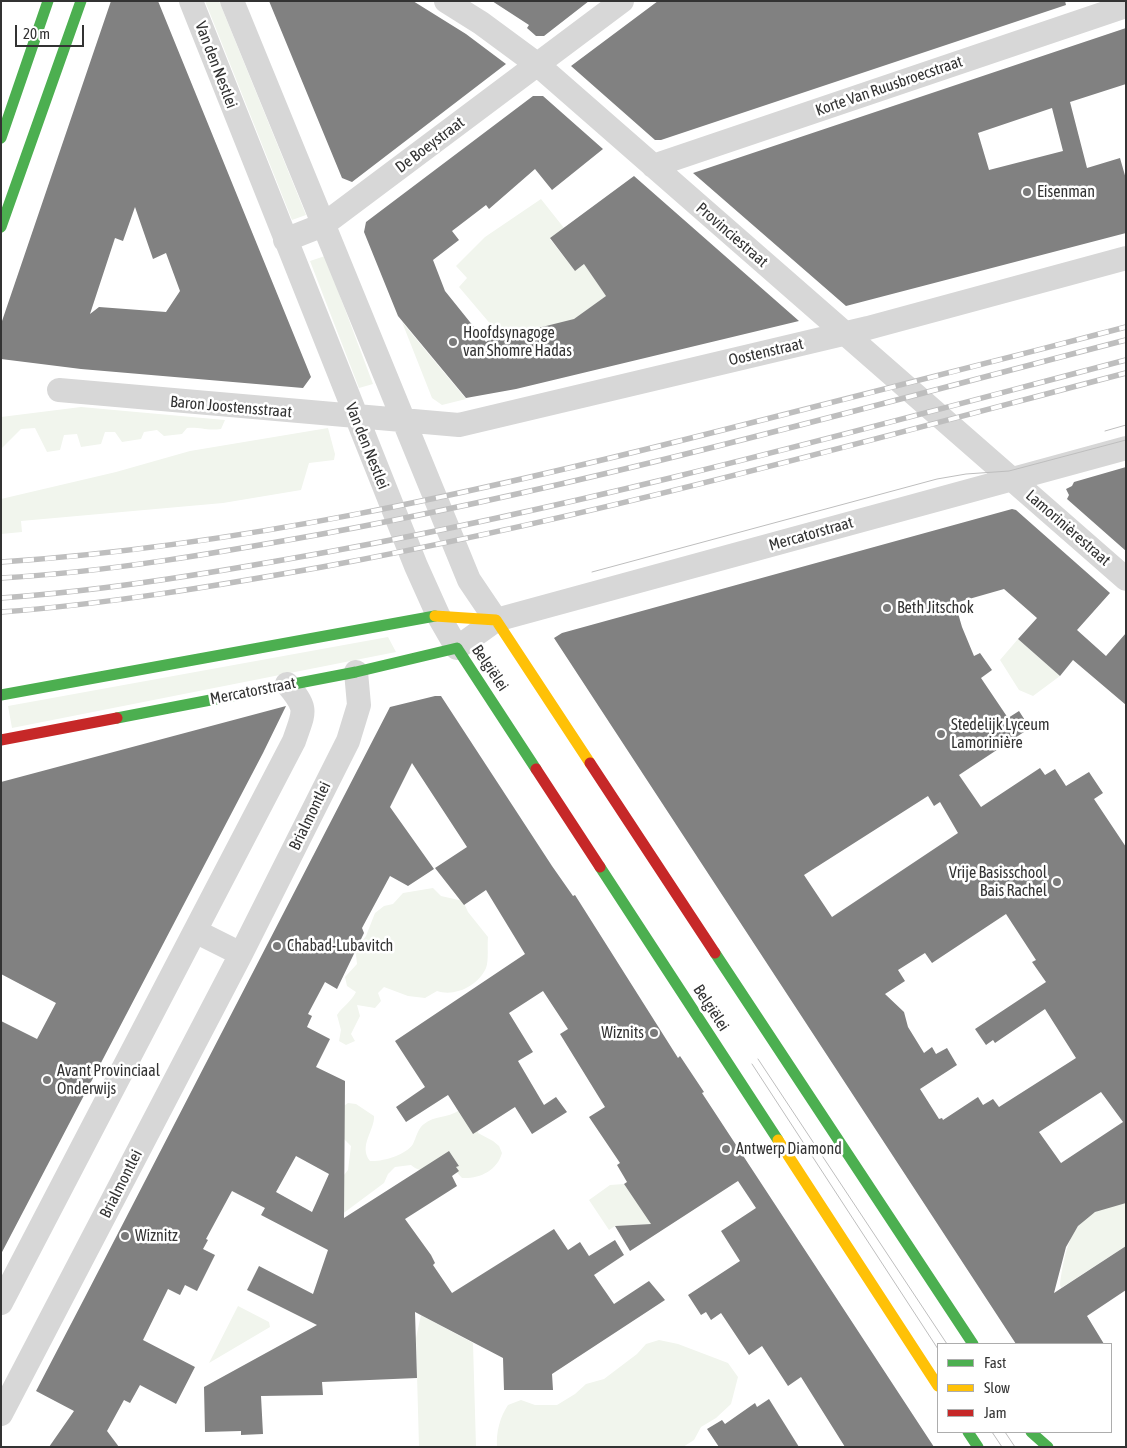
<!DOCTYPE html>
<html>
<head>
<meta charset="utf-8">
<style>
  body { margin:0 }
  #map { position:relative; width:1127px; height:1448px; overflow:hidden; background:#fff; font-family:"Asap Condensed",sans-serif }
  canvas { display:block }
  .frame { position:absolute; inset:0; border:2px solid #333; pointer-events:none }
  .legend { position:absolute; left:937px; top:1343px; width:175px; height:90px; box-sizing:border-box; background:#fff; border:1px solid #adadad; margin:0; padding:6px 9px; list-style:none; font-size:15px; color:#333 }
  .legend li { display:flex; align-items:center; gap:10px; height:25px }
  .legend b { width:25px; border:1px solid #adadad }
  .scale { position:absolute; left:15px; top:25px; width:69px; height:22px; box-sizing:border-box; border:2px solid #333; border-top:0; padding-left:6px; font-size:15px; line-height:18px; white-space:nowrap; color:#333; -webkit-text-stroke:4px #fff; paint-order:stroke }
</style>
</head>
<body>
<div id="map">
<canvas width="1127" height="1448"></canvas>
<div class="frame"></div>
<ul class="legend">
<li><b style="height:6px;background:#4caf50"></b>Fast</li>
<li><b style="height:6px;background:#ffc107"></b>Slow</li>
<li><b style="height:6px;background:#c62828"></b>Jam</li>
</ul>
<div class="scale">20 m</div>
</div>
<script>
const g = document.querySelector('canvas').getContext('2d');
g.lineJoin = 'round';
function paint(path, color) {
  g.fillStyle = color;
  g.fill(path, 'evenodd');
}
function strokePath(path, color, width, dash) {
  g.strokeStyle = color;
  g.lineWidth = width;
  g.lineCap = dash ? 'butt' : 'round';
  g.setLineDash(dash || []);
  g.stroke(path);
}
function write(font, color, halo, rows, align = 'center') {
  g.font = font + ' "Asap Condensed",sans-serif';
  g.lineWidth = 5;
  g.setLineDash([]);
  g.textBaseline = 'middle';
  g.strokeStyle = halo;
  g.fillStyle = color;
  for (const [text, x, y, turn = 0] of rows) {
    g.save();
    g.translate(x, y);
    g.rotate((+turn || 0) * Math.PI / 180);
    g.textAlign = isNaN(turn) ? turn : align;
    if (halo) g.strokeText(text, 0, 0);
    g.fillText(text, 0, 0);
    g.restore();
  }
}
paint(new Path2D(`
  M205,1H219L306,215L292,220Z
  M541,199L564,228L550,239L575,271L584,264L606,296L568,324L512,343L502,331L498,333L459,287L467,278L456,266L485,237Z
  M325,256L373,384L359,388L310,261Z
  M402,322L466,399L442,405L432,398Z
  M81,407L225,420L221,429C206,431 201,427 187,428L182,434L164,436L157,430L144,432L141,439L122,442L115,432H105L101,444L81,447L77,434L64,435L60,450L47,452L35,428L21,429L1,449V417Z
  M328,428L335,454L334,460L309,463L301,490L223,503L21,521L22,532L1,534V499L116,472L190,451Z
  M388,637L396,652L12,728L8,706Z
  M1018,639L1060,676L1033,696L1019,690L1000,660Z
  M433,888L441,896L463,901L468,912L488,937C487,946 489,960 486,968C478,986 455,997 437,991L425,998L408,996L384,987L378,993L381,1001L375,1008L357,1005L360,1016L351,1034L355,1041L346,1045L339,1041L341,1030L337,1015C343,1006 351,1002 356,992L347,986L345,977L357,964L356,955L358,946L366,936L375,913L384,906L393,904L403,893Z
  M348,1103L356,1104L374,1116C375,1130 358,1146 370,1161C382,1162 406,1155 413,1144C416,1138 418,1128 424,1124C435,1115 446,1119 460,1110L479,1122L478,1133L493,1141L499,1146L502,1153C497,1171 479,1179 462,1178L453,1168C440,1170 422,1175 411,1165L395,1167L388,1174L384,1183L341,1215L329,1194L348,1170L351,1146L340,1135L338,1110Z
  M624,1184L653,1224L615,1226L609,1230L589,1200L610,1185Z
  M1126,1203V1246L1061,1288L1060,1285C1066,1240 1075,1209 1126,1203Z
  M238,1306L269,1322L270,1327L209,1363Z
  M421,1315L473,1343L476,1447H419L416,1338Z
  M659,1340L678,1344L728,1363L738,1377L731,1404L716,1418L701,1427L694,1440L683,1447H497C496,1432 500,1417 508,1405L521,1400L535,1405H557L575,1394L586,1384L604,1379L637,1354L646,1344Z`), '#f1f5ed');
paint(new Path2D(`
  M111,1H158L311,377L303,388L81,369L1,359V324ZM135,207L153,259L166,253L180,291L166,312L99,307L90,314L115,238L123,241Z
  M269,1H413L466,34L506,64L352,182L342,178Z
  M492,1H589L544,36H536L527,28L529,25Z
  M658,1H1065L1066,5L661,140H655L571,66Z
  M1126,28V84L1070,102L1087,168L1120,158L1126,179V233L846,306L693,173ZM1052,108L1063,151L989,170L978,133Z
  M533,96H543L603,149L552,190L535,169L489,209L486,205L452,231L459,240L433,260L445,291L486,342L501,331L506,336L574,319L606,296L584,264L575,271L550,238L634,176L799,321L516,389L466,398L398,316L364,232L366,222Z
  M1126,467V551L1067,499L1069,495L1066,489L1072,486L1074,482Z
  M1012,509L1016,510L1110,593L1077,630L1106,656L1126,633V705L1073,660L1060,676L1018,639L1037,618L1004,589L955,603L962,627L974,656L980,653L992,670L981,678L1008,718L1019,711L1030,728L959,775L981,807L1040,768L1045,775L1055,769L1066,786L1089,772L1103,793L1094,799L1126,847V1203L1095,1212L1078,1226L1066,1247L1054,1293L1126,1246V1290L1087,1316L1104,1344H1016L554,638L562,633ZM928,796L934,806L940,802L958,833L832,917L804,875ZM1006,914L1036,960L1032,962L1046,982L975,1029L986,1045L993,1040L995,1043L1045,1009L1076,1058L999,1107L993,1099L983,1105L978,1097L943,1120L942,1118L939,1119L920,1089L957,1065L947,1048L936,1054L932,1047L924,1053L908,1027L904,1012L885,994L905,981L898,970L925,953L932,963ZM1101,1092L1123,1122L1061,1163L1039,1132Z
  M435,696H441L552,866L573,896L575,895L678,1058L680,1056L704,1092L702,1093L934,1447H845L801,1377L788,1386L762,1346L749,1355L721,1313L711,1320L706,1312L701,1315L688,1295L740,1261L721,1231L756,1208L738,1181L630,1251L615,1226L651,1224L624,1184L627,1182L617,1165L620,1163L589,1117L605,1107L560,1034L568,1029L543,991L509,1013L533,1052L518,1061L544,1105L556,1097L567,1112L532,1134L515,1107L473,1134L448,1095L406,1122L396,1107L425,1087L395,1041L525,954L486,890L464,905L435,868L467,847L412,763L390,807L434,869L408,886L390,876L362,928L364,933L337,989L325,982L308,1014L312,1016L307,1027L330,1039L316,1067L345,1081L344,1218L449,1151L459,1166L456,1167L459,1171L452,1176L457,1186L405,1219L431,1255L435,1263L433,1265L452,1293L554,1229L568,1250L580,1242L589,1256L615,1240L624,1255L594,1275L614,1304L649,1281L665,1300L552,1374L553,1390H504L503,1358L415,1312L417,1378L322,1382L323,1395L261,1396L263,1434L241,1435V1431L205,1432L204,1387L317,1325L247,1290L259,1266L313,1294L328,1250L261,1215L265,1208L232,1191L206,1239L208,1240L203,1249L215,1255L197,1291L185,1285L180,1295L168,1289L143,1340L195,1367L176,1404L140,1385L130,1403L124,1400L107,1431L119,1447H49L74,1411L36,1391L84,1299L390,707ZM296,1156L329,1174L312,1212L276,1192Z
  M286,706L263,753L1,1254V1021L37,1039L56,1003L1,974V782Z
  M769,1399L799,1447H719L707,1429L722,1420L725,1424L755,1403L757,1407Z`), '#818181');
strokePath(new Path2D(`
  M191,1L416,566L438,615L457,648L496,620L1126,448
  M232,1L469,580L496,620
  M446,1L481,23L538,65L1126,579
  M653,166L1126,6
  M285,240L323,225L622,1
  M59,390L459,425L868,328L1126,258
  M195,931L241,954
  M1,1303L294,741C304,711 309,710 287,684
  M1,1414L241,954L348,741L359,705L356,672`), '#d7d7d7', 24);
strokePath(new Path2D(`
  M1,138L48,1
  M1,227L81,1
  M1,695L435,616
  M117,718L356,672L457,648L536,769
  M600,867L778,1140
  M715,953L973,1344
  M968,1432L978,1447
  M1031,1432L1048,1447`), '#4caf50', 11);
strokePath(new Path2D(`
  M435,616L496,620L590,763
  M778,1140L938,1386`), '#ffc107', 11);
strokePath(new Path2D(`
  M1,740L117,718
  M590,763L715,953
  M536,769L600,867`), '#c62828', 11);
strokePath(new Path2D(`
  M1105,431L1126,425
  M592,572L937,479L966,474L1009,471L1126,440
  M758,1059L947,1344
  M752,1064L938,1349
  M992,1432L1002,1447
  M1005,1432L1015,1447`), '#bebebe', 1);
const rail = new Path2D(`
  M1,562C242,546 478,492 711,433C850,398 988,363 1126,327
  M1,578C109,572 216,553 322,534C593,484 859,409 1126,340
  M1,598C113,590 223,571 333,551C600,502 863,429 1126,360
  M1,612C109,604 215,586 322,567C593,517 859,443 1126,373`);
strokePath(rail, '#bebebe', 5.5);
strokePath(rail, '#fff', 4, [11]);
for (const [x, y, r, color] of [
  [1027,192,5,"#7a7a7a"],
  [453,342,5,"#7a7a7a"],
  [887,608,5,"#7a7a7a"],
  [941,734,5,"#7a7a7a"],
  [1057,882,5,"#7a7a7a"],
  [277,946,5,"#7a7a7a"],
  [654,1033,5,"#7a7a7a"],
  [47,1080,5,"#7a7a7a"],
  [726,1149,5,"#7a7a7a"],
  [125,1236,5,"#7a7a7a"]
]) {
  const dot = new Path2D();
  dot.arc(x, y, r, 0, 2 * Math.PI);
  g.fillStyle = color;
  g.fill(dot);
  strokePath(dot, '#fff', 2);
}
write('16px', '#333', '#fff', [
  ["Van den Nestlei",216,65,69],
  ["Korte Van Ruusbroecstraat",889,86,-19],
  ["De Boeystraat",430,145,-37],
  ["Provinciestraat",732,235,41],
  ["Oostenstraat",766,352,-13],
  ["Baron Joostensstraat",231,407,5],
  ["Van den Nestlei",367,446,68],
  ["Lamorinièrestraat",1068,528,41],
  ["Mercatorstraat",811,534,-16],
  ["Belgiëlei",490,668,56],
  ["Mercatorstraat",253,691,-11],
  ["Brialmontlei",310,816,-64],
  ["Belgiëlei",711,1008,57],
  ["Brialmontlei",121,1184,-63]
]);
write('16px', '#333', '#fff', [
  ["Eisenman",1037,192],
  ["Hoofdsynagoge",463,333],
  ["van Shomre Hadas",463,351],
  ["Beth Jitschok",897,608],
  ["Stedelijk Lyceum",951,725],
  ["Lamorinière",951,743],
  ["Vrije Basisschool",1047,873,"right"],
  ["Bais Rachel",1047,891,"right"],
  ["Chabad-Lubavitch",287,946],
  ["Wiznits",644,1033,"right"],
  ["Avant Provinciaal",57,1071],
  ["Onderwijs",57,1089],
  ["Antwerp Diamond",736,1149],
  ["Wiznitz",135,1236]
], 'left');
</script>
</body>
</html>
